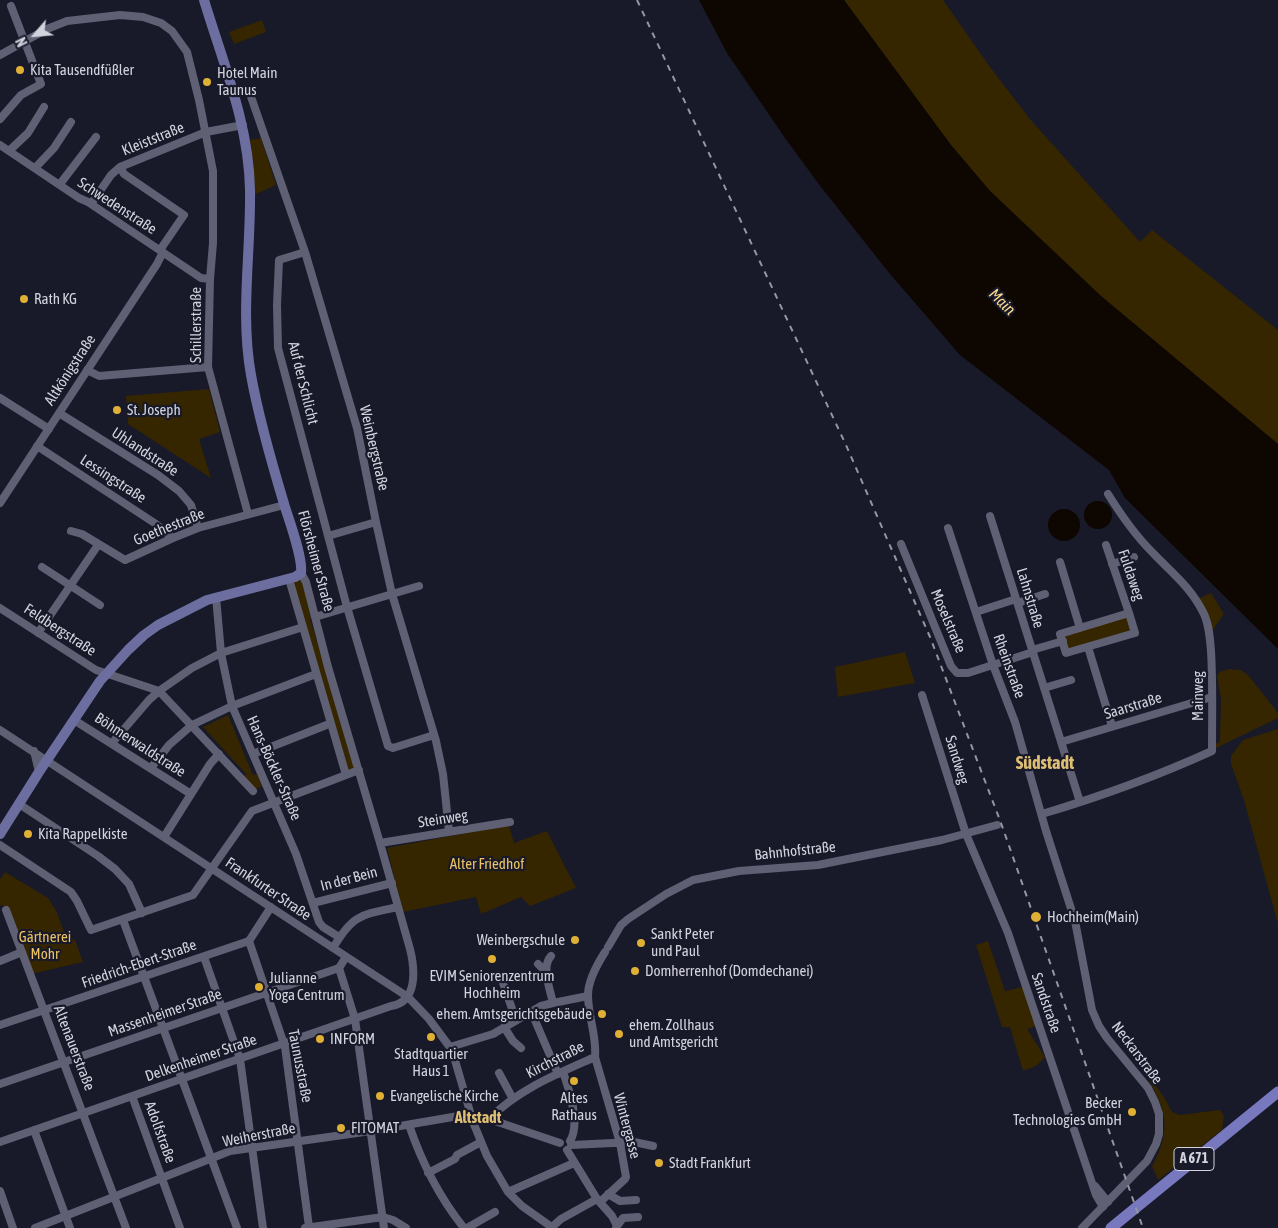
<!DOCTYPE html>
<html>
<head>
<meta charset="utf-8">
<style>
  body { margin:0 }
  #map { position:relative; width:1278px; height:1228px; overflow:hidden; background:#181929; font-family:"Asap Condensed",sans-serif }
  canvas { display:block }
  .north { position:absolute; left:10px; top:10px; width:50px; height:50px; -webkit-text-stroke:4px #181929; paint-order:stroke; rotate:243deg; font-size:14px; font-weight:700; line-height:20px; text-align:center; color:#d2d3de }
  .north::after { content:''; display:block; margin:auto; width:18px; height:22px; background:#d2d3de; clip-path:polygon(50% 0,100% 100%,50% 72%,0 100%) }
</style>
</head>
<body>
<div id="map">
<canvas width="1278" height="1228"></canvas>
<div class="north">N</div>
</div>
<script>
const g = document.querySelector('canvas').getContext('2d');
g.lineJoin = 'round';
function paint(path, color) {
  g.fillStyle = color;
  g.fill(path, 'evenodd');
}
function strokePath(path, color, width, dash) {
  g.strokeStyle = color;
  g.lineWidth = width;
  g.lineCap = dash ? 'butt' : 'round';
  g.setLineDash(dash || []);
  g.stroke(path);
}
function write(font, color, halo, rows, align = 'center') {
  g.font = font + ' "Asap Condensed",sans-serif';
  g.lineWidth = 4.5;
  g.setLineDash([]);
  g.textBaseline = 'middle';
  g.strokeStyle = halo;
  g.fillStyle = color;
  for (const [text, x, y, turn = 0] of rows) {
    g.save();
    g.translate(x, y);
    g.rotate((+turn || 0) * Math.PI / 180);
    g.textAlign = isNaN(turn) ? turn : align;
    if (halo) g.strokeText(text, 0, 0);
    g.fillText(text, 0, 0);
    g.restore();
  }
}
paint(new Path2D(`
  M844,0H943L990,67L1029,118L1140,242L1152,230L1278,330V444L1101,296L990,191L951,145Z
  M262,20L266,32L234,44L229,32Z
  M261,138L276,185L254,195L250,140Z
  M209,389L220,432L199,439L211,478L128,424L126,396Z
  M302,578L311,617L310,619L355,768L348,771L292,582Z
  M1211,593L1224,614L1212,631L1198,599Z
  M1127,615L1132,632L1068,651L1064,635Z
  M905,652L915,683L838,697L835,667Z
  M1229,669L1241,670L1248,675L1278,713V718L1216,748L1215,744L1220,742V737L1221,699L1217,675L1220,672Z
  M228,715L253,775L257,774L262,786L256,789L244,776L246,774L203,727Z
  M1278,729V924L1244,800L1231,764V756L1243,740Z
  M509,825L514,843L547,831L576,888L530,906L521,897L481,914L476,897L403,912L387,848Z
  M5,872L48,898L57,912L65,935L75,940L83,962L31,974L8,908L0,905V879Z
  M988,941L1005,991L1023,987L1036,1026L1027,1029L1045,1057L1036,1066L1023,1071L1010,1027H1002L976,945Z
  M1152,1080L1165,1099L1172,1112L1180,1115L1220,1110L1224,1116L1222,1130L1158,1180L1152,1166C1170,1134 1168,1112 1149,1081Z`), '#352600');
paint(new Path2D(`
  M699,0H844L951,145L990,191L1101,296L1278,444V649L1125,498L1109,470L960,355L890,274L821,187L785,138L727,53Z
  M1084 515a14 14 0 1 1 28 0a14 14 0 1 1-28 0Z
  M1048 525a16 16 0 1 1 32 0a16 16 0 1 1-32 0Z`), '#0e0600');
strokePath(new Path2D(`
  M0,55L47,29L67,21L120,15L143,17L161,23L172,31L187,52L199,100L213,171V243L210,279L208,367L248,514
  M235,94L249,91L305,252L357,428L376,522L392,594L436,741L443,774L449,831
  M0,119L21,95L41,84L11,6
  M0,145L79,198L88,202L201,278L210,279
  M9,151L28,133L44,107
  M120,167L124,174L184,215L160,250
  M35,168L54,148L71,122
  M60,184L96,137
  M91,204L111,175L120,167L206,132L243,125
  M305,252L279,260L277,305L278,348L347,607L388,746L393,748L434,735
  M87,370L99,376L208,367
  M0,398L49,429
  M59,413L158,475L179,491L191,505L198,528
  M37,446L156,524L173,538
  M0,503L157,264L163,252
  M990,516L1080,802
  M948,528L993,665L1015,722L1046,831L1075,921L1092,1010L1099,1026L1107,1038L1148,1088L1155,1102L1159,1114V1134L1156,1144L1147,1161L1082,1228
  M71,531L82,534L125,560L173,538L198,528L284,505
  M328,536L376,522
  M901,544L951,666L957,673H968L1033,652
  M1106,545L1129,613
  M1060,562L1080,628
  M1112,564L1134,557
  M42,567L100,605
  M289,579L346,775
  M216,597L221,653L232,706L296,854L319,922L323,927L339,937
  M1018,603L1045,594
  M0,608L96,670L159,691L253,791
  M976,612L1016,599
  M1129,613L1135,633L1066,653L1060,634Z
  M315,617L419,586
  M38,633L98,545
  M1088,647L1112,726
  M1032,650L1063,641
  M1044,688L1071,680
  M922,695L966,834L1008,933L1096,1195L1103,1207
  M74,720L191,794
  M0,730L408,997L429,1019L452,1050L473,1122L487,1156L508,1192L522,1206L553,1228
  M1061,742L1212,697
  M112,743L149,700L159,691L192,668L221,653L303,627
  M34,751L39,772
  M253,754L329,724
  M151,768L169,745L192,725L232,706L316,674
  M19,804L98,856L115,869L129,884L142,913
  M1042,814C1099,797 1157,776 1212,751C1212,718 1213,684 1211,651C1210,638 1209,625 1204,614C1191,587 1172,573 1152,552C1135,535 1121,515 1108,494
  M164,837L210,764L219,754
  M380,843L510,822
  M0,845L71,892L77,901L91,930L193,895L252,811L359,770
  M313,903L392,883
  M6,910L126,1228
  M123,920L237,1228
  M249,941L285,1047L309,1227
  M608,947L621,925L628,919L666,894L693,880L739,871L818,865L942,840L997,825
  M333,948C353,914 361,915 398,907
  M551,956C541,967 550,989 553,1003
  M204,957L240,1059L263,1228
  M346,957L339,968L355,1019L384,1228
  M0,961L22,952
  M538,964L547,973
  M503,983L516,1020
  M531,1011L558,1074
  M0,1025L249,941L271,907
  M504,1027L513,1041L521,1048
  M450,1047L493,1034L541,1006L553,1003L588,996
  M595,1057L620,1143L626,1177L625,1179L600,1202
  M563,1072C569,1089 581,1124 570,1141
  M499,1073L513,1099
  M0,1084L339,968
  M132,1096L180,1228
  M489,1119C519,1089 557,1074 595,1057C597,1036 588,1017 588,995C588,981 598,963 605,952
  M473,1122L489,1119L560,1143
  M409,1125C422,1163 439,1197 464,1228
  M34,1130L70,1228
  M0,1142L391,1006C418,1002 415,969 410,949L380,843L328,667L306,582L301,573
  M571,1145L634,1142L653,1146
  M567,1150L597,1199L612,1216L617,1226L616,1228
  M428,1173L455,1159L457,1155L481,1142
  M1095,1186L1108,1202
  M0,1191L13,1228
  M508,1192L574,1163
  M608,1194L620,1201L636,1200
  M617,1226L623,1218L638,1217
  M552,1227L561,1219L597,1199
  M35,1228L230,1151L371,1131L470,1114
  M305,1228L383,1217L393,1220L406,1228
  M467,1228L495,1212`), '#5f6074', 8);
strokePath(new Path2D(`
  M0,834L39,772L100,681L128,650L144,635L158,625L207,600L295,577L301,573C303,558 290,523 285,507C272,464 259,420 251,375C240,314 251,252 250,190C249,124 223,63 204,0`), '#6d6ea0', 10);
strokePath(new Path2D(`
  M1111,1228L1278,1092`), '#7778bd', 11);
strokePath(new Path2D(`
  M637,0L846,445L930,637L1001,823L1143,1228`), '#9596a3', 2, [6, 6]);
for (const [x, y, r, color] of [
  [20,70,5,"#dfb034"],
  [207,82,5,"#dfb034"],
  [24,299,5,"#dfb034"],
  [117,410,5,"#dfb034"],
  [28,834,5,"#dfb034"],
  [1036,917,6,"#dfb034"],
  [575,940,5,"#dfb034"],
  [641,943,5,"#dfb034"],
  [492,959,5,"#dfb034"],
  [635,971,5,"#dfb034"],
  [259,987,5,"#dfb034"],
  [602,1014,5,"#dfb034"],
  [619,1034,5,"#dfb034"],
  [431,1037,5,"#dfb034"],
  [320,1039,5,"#dfb034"],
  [574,1081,5,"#dfb034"],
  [380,1096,5,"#dfb034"],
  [1132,1112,5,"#dfb034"],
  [341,1128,5,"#dfb034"],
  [659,1163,5,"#dfb034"]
]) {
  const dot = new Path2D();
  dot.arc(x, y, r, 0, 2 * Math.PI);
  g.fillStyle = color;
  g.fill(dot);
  strokePath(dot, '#181929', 2);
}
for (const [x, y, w] of [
  [1194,1159,40]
]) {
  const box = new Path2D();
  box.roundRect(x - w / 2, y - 11.5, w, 23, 4);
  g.fillStyle = '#181929';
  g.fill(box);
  strokePath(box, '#d2d3de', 1);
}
write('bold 14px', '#d2d3de', null, [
  ["A 671",1194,1159]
]);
write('15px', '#d2d3de', '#181929', [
  ["Kita Tausendfüßler",30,70],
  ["Hotel Main",217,73],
  ["Taunus",217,90],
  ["Rath KG",34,299],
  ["St. Joseph",127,410],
  ["Kita Rappelkiste",38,834],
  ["Hochheim(Main)",1047,917],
  ["Sankt Peter",651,934],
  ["und Paul",651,951],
  ["Weinbergschule",565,940,"right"],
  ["Domherrenhof (Domdechanei)",645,971],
  ["EVIM Seniorenzentrum",492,976,"center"],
  ["Hochheim",492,993,"center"],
  ["Julianne",269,978],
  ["Yoga Centrum",269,995],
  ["ehem. Amtsgerichtsgebäude",592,1014,"right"],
  ["ehem. Zollhaus",629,1025],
  ["und Amtsgericht",629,1042],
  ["INFORM",330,1039],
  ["Stadtquartier",431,1054,"center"],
  ["Haus 1",431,1071,"center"],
  ["Evangelische Kirche",390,1096],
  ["Altes",574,1098,"center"],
  ["Rathaus",574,1115,"center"],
  ["Becker",1122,1103,"right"],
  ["Technologies GmbH",1122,1120,"right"],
  ["FITOMAT",351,1128],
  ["Stadt Frankfurt",669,1163]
], 'left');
write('15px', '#d2d3de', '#181929', [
  ["Kleiststraße",153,139,-22],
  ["Schwedenstraße",117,206,33],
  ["Schillerstraße",196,325,-90],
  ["Altkönigstraße",70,370,-57],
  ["Auf der Schlicht",303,383,76],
  ["Weinbergstraße",374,448,77],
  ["Uhlandstraße",145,452,33],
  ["Lessingstraße",113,479,33],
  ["Goethestraße",169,527,-22],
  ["Flörsheimer Straße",316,561,75],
  ["Fuldaweg",1131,575,71],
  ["Lahnstraße",1030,598,73],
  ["Moselstraße",948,621,67],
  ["Feldbergstraße",60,630,33],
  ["Rheinstraße",1009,666,70],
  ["Mainweg",1198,696,-90],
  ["Saarstraße",1133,706,-17],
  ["Böhmerwaldstraße",140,745,33],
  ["Sandweg",957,760,73],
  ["Hans-Böckler-Straße",274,768,66],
  ["Steinweg",443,819,-9],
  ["Bahnhofstraße",795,851,-6],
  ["In der Bein",349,879,-15],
  ["Frankfurter Straße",268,889,34],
  ["Friedrich-Ebert-Straße",139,964,-19],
  ["Sandstraße",1046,1003,71],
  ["Massenheimer Straße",165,1013,-19],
  ["Altenauerstraße",74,1048,69],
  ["Neckarstraße",1137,1053,53],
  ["Delkenheimer Straße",201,1058,-19],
  ["Kirchstraße",555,1060,-27],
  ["Taunusstraße",300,1066,79],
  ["Wintergasse",627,1126,75],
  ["Adolfstraße",160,1132,70],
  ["Weiherstraße",259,1135,-11]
]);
write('15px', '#ebc362', '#181929', [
  ["Alter Friedhof",487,864],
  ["Gärtnerei",45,937],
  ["Mohr",45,954]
]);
write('italic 16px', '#f9d98f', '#181929', [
  ["Main",1002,302,45]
]);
write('bold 16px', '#debe74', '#181929', [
  ["Altstadt",478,1118]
]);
write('bold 18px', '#debe74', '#181929', [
  ["Südstadt",1045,763]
]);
</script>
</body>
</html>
